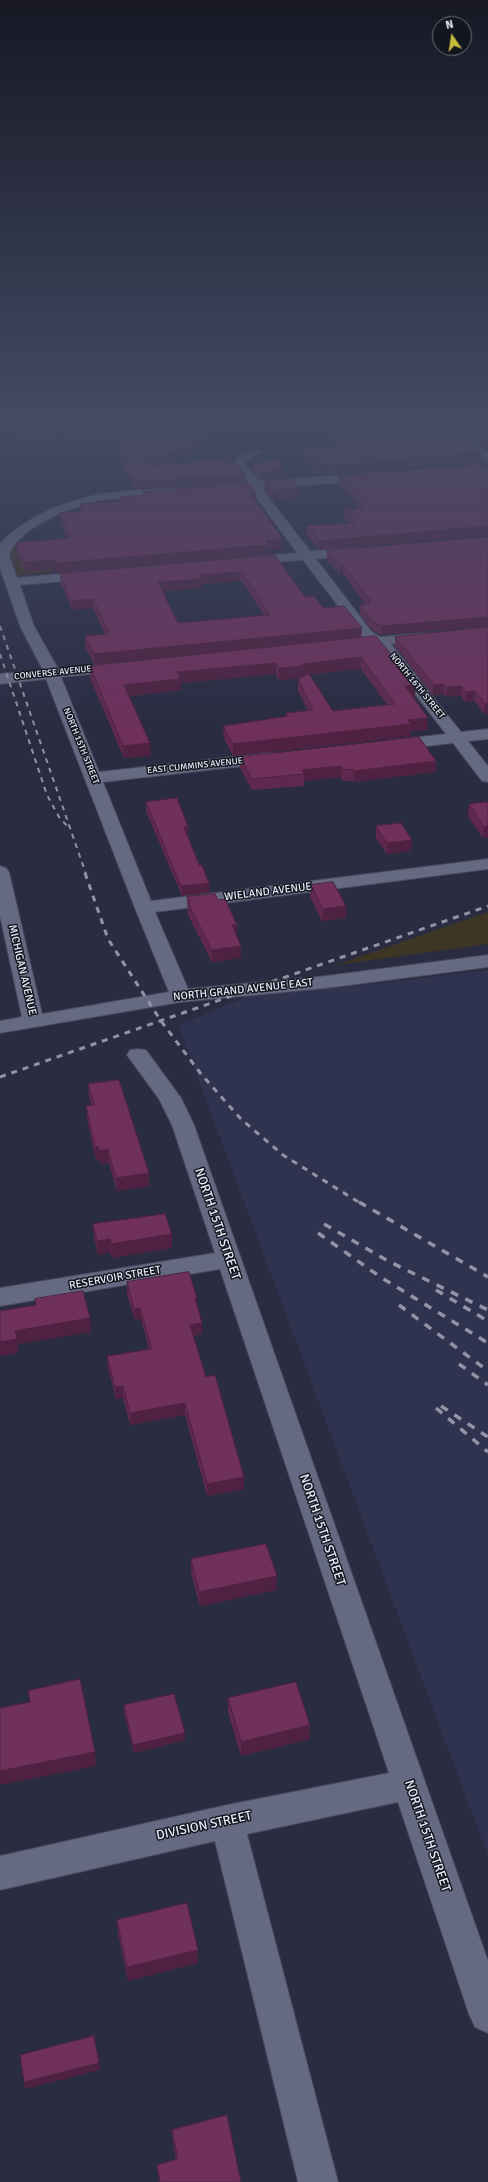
<!DOCTYPE html>
<html>
<head>
<meta charset="utf-8">
<style>
  body { margin:0 }
  #map { position:relative; width:488px; height:2182px; overflow:hidden; background:#2a2c42; font-family:Signika,sans-serif }
  canvas { display:block }
  .north { position:absolute; left:432px; top:16px; width:40px; height:40px; box-sizing:border-box; background:#14161f; border:1px solid #6a6c77; border-radius:50%; rotate:347deg; font-size:11px; font-weight:700; line-height:16px; text-align:center; color:#eaecfb }
  .north::after { content:''; display:block; margin:auto; width:14px; height:18px; background:#c5bc3d; clip-path:polygon(50% 0,100% 100%,50% 72%,0 100%) }
</style>
</head>
<body>
<div id="map">
<canvas width="488" height="2182"></canvas>
<div class="north">N</div>
</div>
<script>
const g = document.querySelector('canvas').getContext('2d');
g.lineJoin = 'round';
function paint(path, color) {
  g.fillStyle = color;
  g.fill(path, 'evenodd');
}
function strokePath(path, color, width, dash) {
  g.strokeStyle = color;
  g.lineWidth = width;
  g.lineCap = dash ? 'butt' : 'round';
  g.setLineDash(dash || []);
  g.stroke(path);
}
function write(font, color, halo, rows, align = 'center') {
  g.font = font + ' Signika,sans-serif';
  g.lineWidth = 3;
  g.setLineDash([]);
  g.textBaseline = 'middle';
  g.strokeStyle = halo;
  g.fillStyle = color;
  for (const [text, x, y, turn = 0] of rows) {
    g.save();
    g.translate(x, y);
    g.rotate((+turn || 0) * Math.PI / 180);
    g.textAlign = isNaN(turn) ? turn : align;
    if (halo) g.strokeText(text, 0, 0);
    g.fillText(text, 0, 0);
    g.restore();
  }
}
paint(new Path2D(`
  M40,541L54,572L0,577V544Z
  M488,912V944L336,965Z`), '#3e3524');
paint(new Path2D(`
  M488,970V1856L178,1025L254,994L382,983Z`), '#30334f');
const minor = new Path2D(`
  M463,436L488,453V462L484,461L459,441L457,439L459,437Z
  M255,450L261,453L246,461L245,464L259,481L372,473L374,476L368,480L262,489L310,551L362,548L364,551L357,555L316,559L371,631L380,637L425,633L430,634L432,637L430,640L391,644L461,732L488,729V739L468,741L488,766V782L482,781L453,743L393,750L387,748L385,745L387,742L393,740L446,734L380,649L375,646L344,647L342,644L344,641L363,638L303,560L243,564L241,561L248,557L297,553L250,489L223,492L217,488L223,484L248,482L233,464L237,457Z
  M172,488L176,489L178,492L176,495C155,500 131,497 109,499C79,503 20,525 9,555L17,578L90,571L97,575L90,579L20,585L34,626L58,669L120,663L125,664L127,667L125,670L120,671L61,677L99,772L269,753L275,755L277,758L275,761L269,763L103,782L151,901L488,859V869L155,912L188,989L326,976L488,955V967L326,988L181,1002L0,1033V1021L22,1017L0,916V866L6,868L9,872L42,1014L169,992L135,908L46,679L0,684V674L43,670L20,626L0,568V544C11,531 26,522 41,514C87,491 122,491 172,488Z
  M138,1049L146,1050L181,1098L194,1125L488,1961V2033L475,2027L469,2014L398,1802L247,1834L338,2182H298L215,1841L0,1890V1856L227,1805L389,1773L220,1269L0,1306V1288L215,1253L172,1125L159,1099L127,1055L130,1050Z`);
strokePath(minor, '#46485b', 2);
paint(minor, '#656981');
strokePath(new Path2D(`
  M0,626L86,874
  M0,654L47,795L59,817L68,827`), '#9294a6', 2, [5, 5]);
strokePath(new Path2D(`
  M85,873L108,939L161,1021L201,1074L241,1119L283,1155L360,1203
  M0,1077L488,906`), '#9294a6', 3, [6, 6]);
strokePath(new Path2D(`
  M359,1202L488,1277
  M324,1224L388,1261L488,1310
  M318,1233L382,1278L488,1343
  M436,1290L488,1321
  M399,1305L488,1371
  M459,1364L488,1385
  M441,1406L488,1437
  M436,1408L488,1452`), '#9294a6', 3.5, [8, 8]);
paint(new Path2D(`
  M4,423H180V426L210,439V447L159,465H231L245,482L137,490L121,463L115,440L99,441L65,437L42,448L26,445L5,427Z
  M210,423H282L246,435L210,426Z
  M313,423H488V451L463,435H460L481,452L480,460L330,474L328,472L318,473L302,455V447L333,444Z
  M253,463L284,469V478L260,480L253,472Z
  M488,469V535L319,550L307,535V526L348,523L344,518V509L359,508L338,484L339,476Z
  M265,481L299,497L272,499L265,490Z
  M143,492H256V501H255L283,549L268,550V554L57,573L56,569L25,572L17,553L16,543L68,539L60,522V513L81,511L80,504L120,501V497L143,495Z
  M488,537V626L381,635L372,630L360,614V605H366L343,574H340L327,560V551Z
  M275,555L305,597L323,608L362,628L361,638L94,664L85,646V636L105,634L93,608L72,610L61,583L60,574ZM239,581L242,582L264,615L178,623L162,591L202,588V584Z
  M488,627V713L484,714L474,701L465,702L461,695L446,697L444,694L433,695L395,646V637Z
  M376,636L415,697H413L427,730L411,731L410,736L233,756L224,738L223,726L286,716V713L308,710L298,691V679L301,678L279,680L276,674L181,683V690L129,696L151,756L124,758L90,678V666ZM361,669L387,705L333,711L309,674Z
  M240,757L436,761L435,772L354,782L353,781H343L341,777L304,781V786L252,790L240,768Z
  M146,802L188,835L210,892L182,896L146,811Z
  M488,802L483,838L468,816L469,804Z
  M376,826L411,851L387,854L376,838Z
  M311,885L346,918L322,921L310,897Z
  M187,897L237,937L241,958L212,962L188,915Z
  M88,1084L149,1186L117,1191L109,1163L100,1164L99,1160H96L87,1119L86,1106H91L89,1097Z
  M93,1224L172,1248L112,1258L110,1252L98,1255L94,1237Z
  M127,1282L197,1298V1306L202,1323V1334L193,1336L206,1377L244,1489L207,1496L185,1415L130,1425L123,1398L116,1399L108,1368L107,1356L149,1349L141,1319L135,1320L127,1294Z
  M191,1559L276,1590L200,1606L191,1573Z
  M228,1698L310,1725V1739L241,1756L228,1712Z
  M124,1705L185,1740L134,1753L124,1713Z
  M117,1920L198,1950V1963L128,1981L118,1933Z
  M172,2130L241,2182H159L157,2165L176,2159L173,2143Z`), '#5f294f');
paint(new Path2D(`
  M178,423H180L177,434V426Z
  M259,423H282L246,435V428Z
  M463,427V435L458,436L456,432L458,428Z
  M65,429V437L42,448L41,440Z
  M210,439V447L147,469V461Z
  M481,452L480,460L330,474V466Z
  M328,464V472L318,473L319,465Z
  M284,469V478L260,480V472Z
  M245,474V482L137,490V482Z
  M299,488V497L272,499V490Z
  M249,492H256V501H249Z
  M488,526V535L319,550V541Z
  M283,539V549L268,550V554L57,573L56,563Z
  M55,560L56,569L25,572L24,562Z
  M343,565V574H340V566Z
  M239,572V581L202,584V588L159,591L158,582L200,575Z
  M93,599V608L72,610L71,601Z
  M488,617V626L381,635L382,626Z
  M362,628L361,638L94,664V654Z
  M361,657V669L304,675L303,678L279,680V668L302,664Z
  M276,663V674L181,683V690L124,696V685L177,672Z
  M444,684V694L433,695L434,685Z
  M416,685L415,697L404,698L405,686Z
  M461,686V695L446,697L447,687Z
  M475,691L474,701L465,702L466,692Z
  M488,703V713L484,714L485,704Z
  M428,718L427,730L411,731L410,736L233,756V744L408,720Z
  M150,743L151,756L124,758L123,746Z
  M436,761L435,772L354,782V771Z
  M341,766V777L304,781V774L302,770Z
  M188,826V835L184,836V827Z
  M488,826V838H483L484,827Z
  M412,840L411,851L387,854V843Z
  M209,883L210,892L182,896L181,886Z
  M346,906V918L322,921L323,909Z
  M232,925H237V937Z
  M241,946V958L212,962V950Z
  M98,1146L99,1160H96L95,1147Z
  M108,1149L109,1163L100,1164L99,1151Z
  M149,1173V1186L117,1191L116,1178Z
  M172,1234V1248L112,1258L111,1244Z
  M110,1239V1252L98,1255L97,1241Z
  M195,1298H197V1309Z
  M140,1308L141,1319L135,1320L134,1309Z
  M90,1318L91,1332L18,1344V1353L0,1356V1342L15,1331Z
  M202,1323V1334L190,1337V1325Z
  M123,1386V1398L116,1399L115,1387Z
  M185,1403V1415L130,1425V1413Z
  M244,1477V1489L207,1496V1484Z
  M277,1576L276,1590L200,1606L199,1592Z
  M310,1725V1739L241,1756V1742Z
  M185,1733V1740L134,1753L133,1745Z
  M95,1752L96,1766L0,1785V1771Z
  M198,1950V1963L128,1981L127,1967Z
  M99,2063L100,2070L25,2089L24,2082Z`), '#4e2240');
const building = new Path2D(`
  M10,423H178L177,426L190,423H197L210,439L147,461L148,466L227,459L231,465H238L245,474L137,482L121,455L115,432L99,433L65,429L41,440L26,437Z
  M229,423H259L246,428Z
  M321,423H488V443L463,427L458,428L456,432L481,452L330,466L328,464L319,465L302,447L340,444Z
  M278,461L284,469L260,472L253,463Z
  M483,464L488,469V526L319,541L307,526L355,523L344,509L365,508L339,476Z
  M292,479L299,488L272,490L265,481Z
  M249,483L256,492H249L283,539L266,541L268,545L56,563L55,560L24,562L16,543L71,538L60,513L84,511L80,504L122,501L120,497L145,495L143,492Z
  M488,537V617L382,626L372,621L360,605L370,604L368,601H371L343,565L340,566L327,551Z
  M275,555L305,597L314,596L323,608L344,606L362,628L94,654L85,636L109,634L93,599L71,601L60,574ZM239,572H242L270,615L178,623L158,582L202,579L200,575Z
  M488,627V703L485,704L475,691L466,692L461,686L447,687L444,684L434,685L395,637Z
  M376,636L416,685L405,686L428,718L408,720L411,724L233,744L223,726L288,716L286,713L313,710L298,679L309,674L333,711L395,704L361,657L302,664L304,666L279,668L276,663L177,672L180,679L124,685L150,743L123,746L90,666Z
  M419,737L436,761L354,771L353,769L343,770L341,766L302,770L304,774L252,779L240,757Z
  M177,798L188,826L184,827L199,865H202L209,883L181,886L146,802Z
  M488,802V826L484,827L469,804Z
  M401,823L412,840L387,843L376,826Z
  M333,882L346,906L323,909L311,885Z
  M215,894L218,900L225,899L237,925H232L241,946L212,950L188,903H190L187,897Z
  M119,1080L149,1173L116,1178L108,1149L99,1151L98,1146L95,1147L86,1106L94,1105L88,1084Z
  M165,1214L172,1234L111,1244L110,1239L97,1241L93,1224Z
  M189,1272L197,1298H195L202,1323L190,1325L206,1377L215,1375L244,1477L207,1484L185,1403L130,1413L123,1386L115,1387L107,1356L152,1349L140,1308L134,1309L127,1282Z
  M83,1291L90,1318L15,1331L17,1339L0,1342V1311L36,1305L35,1299Z
  M266,1544L277,1576L199,1592L191,1559Z
  M80,1679L95,1752L0,1771V1708L30,1702L28,1691Z
  M296,1682L310,1725L241,1742L228,1698Z
  M174,1694L185,1733L133,1745L124,1705Z
  M187,1903L198,1950L127,1967L117,1920Z
  M94,2036L99,2063L24,2082L20,2055Z
  M227,2115L241,2182H160L157,2165L178,2159L172,2130Z`);
paint(building, '#6f305c');
strokePath(building, '#4e2240', 1);
const sky = g.createLinearGradient(0, 0, 0, 729);
sky.addColorStop(0, '#171824');
sky.addColorStop(0.58, '#444b65');
sky.addColorStop(1, '#444b6500');
g.fillStyle = sky;
g.fillRect(0, 0, 488, 729);
write('9px', '#eaecfb', '#14161f', [
  ["CONVERSE AVENUE",53,673,-6],
  ["NORTH 16TH STREET",417,686,51],
  ["NORTH 15TH STREET",81,746,68],
  ["EAST CUMMINS AVENUE",195,766,-6]
]);
write('11px', '#eaecfb', '#14161f', [
  ["WIELAND AVENUE",268,892,-7],
  ["MICHIGAN AVENUE",22,970,77],
  ["NORTH GRAND AVENUE EAST",243,990,-6],
  ["RESERVOIR STREET",115,1278,-10]
]);
write('13px', '#eaecfb', '#14161f', [
  ["NORTH 15TH STREET",217,1224,71],
  ["NORTH 15TH STREET",322,1530,71],
  ["DIVISION STREET",204,1826,-12],
  ["NORTH 15TH STREET",427,1836,71]
]);
</script>
</body>
</html>
